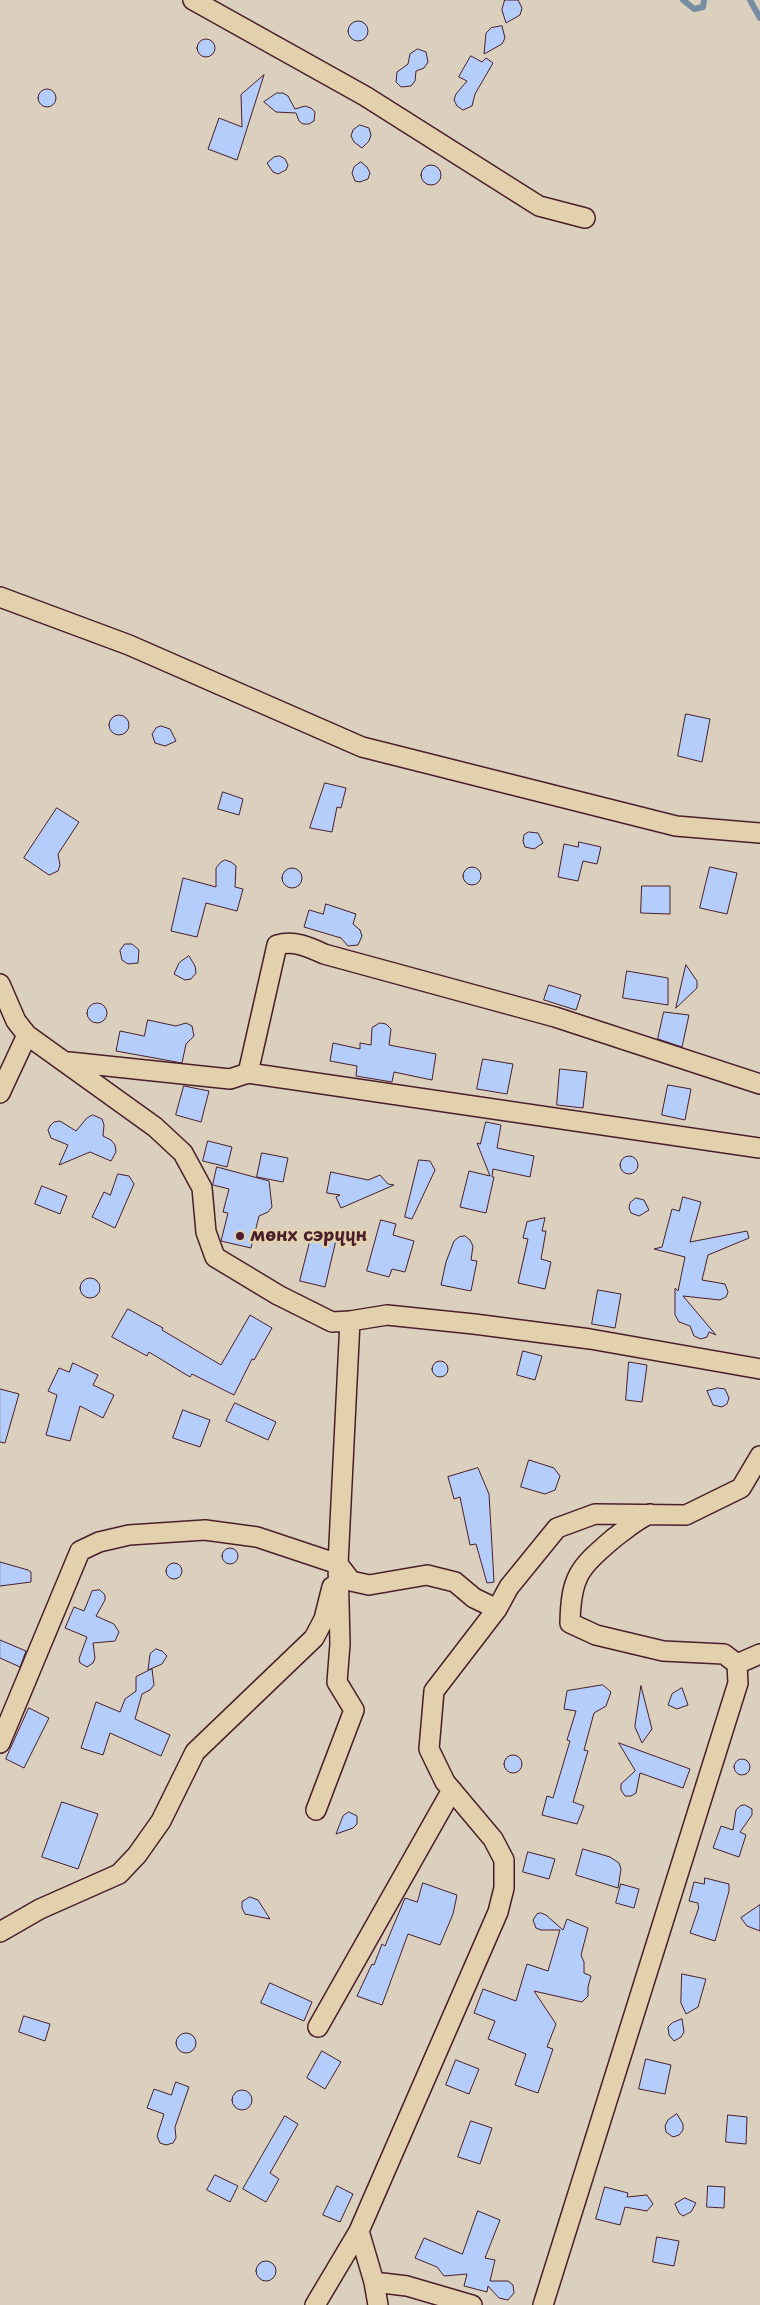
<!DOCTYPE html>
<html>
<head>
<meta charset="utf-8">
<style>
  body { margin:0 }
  canvas { display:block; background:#dad0bd }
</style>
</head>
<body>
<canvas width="760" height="2305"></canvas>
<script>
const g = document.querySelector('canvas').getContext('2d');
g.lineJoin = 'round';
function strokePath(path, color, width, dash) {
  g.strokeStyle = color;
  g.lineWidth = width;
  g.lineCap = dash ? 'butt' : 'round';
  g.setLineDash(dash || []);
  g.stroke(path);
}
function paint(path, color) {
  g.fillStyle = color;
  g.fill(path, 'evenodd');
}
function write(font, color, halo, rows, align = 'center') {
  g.font = font + ' "Playpen Sans",sans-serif';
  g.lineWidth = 5;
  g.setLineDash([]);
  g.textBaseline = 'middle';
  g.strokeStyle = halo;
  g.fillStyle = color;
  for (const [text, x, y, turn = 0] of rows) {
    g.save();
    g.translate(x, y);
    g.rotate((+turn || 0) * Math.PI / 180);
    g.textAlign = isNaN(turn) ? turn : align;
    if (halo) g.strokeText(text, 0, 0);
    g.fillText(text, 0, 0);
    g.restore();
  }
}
strokePath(new Path2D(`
  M683,0L694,9L703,7L704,0
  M750,0L760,18`), '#748da2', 6);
const building = new Path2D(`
  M505,0H518L522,8L520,15L506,23L502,10Z
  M348 31a10 10 0 1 1 20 0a10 10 0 1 1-20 0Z
  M502,26L505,38L502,44L484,54L486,33L491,28Z
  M197 48a9 9 0 1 1 18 0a9 9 0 1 1-18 0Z
  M418,49L426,52L428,62L424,68L416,71L415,81L411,86L401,87L396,82L397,72L408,64L410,54Z
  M471,56L482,62L486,58L493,63L475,94L472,106L463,110L457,106L454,100L456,94L467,81L459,77Z
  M264,75L237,160L208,149L219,118L242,127L241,95Z
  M38 98a9 9 0 1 1 18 0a9 9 0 1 1-18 0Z
  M277,93H283L288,96L295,109L305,106L311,108L315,112L314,121L309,124H303L299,121L296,113L276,112L264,102Z
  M360,125L369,128L371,135L369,141L362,148L354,142L351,136L353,130Z
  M280,156L285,159L288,165L286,170L278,174L273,172L267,163L274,157Z
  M361,162L367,167L370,173L368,179L360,182L355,181L352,173L354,167Z
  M421 175a10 10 0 1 1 20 0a10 10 0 1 1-20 0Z
  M686,714L710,719L702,762L678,756Z
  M109 725a10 10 0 1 1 20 0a10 10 0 1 1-20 0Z
  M161,726L170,729L176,741L165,746L155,743L152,734L156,728Z
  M325,783L346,788L341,808L337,807L332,832L310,828Z
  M223,792L243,799L239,815L218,809Z
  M57,808L79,822L58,854L60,865L58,871L49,875L24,858Z
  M529,832L538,833L543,843L534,849L525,847L523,841L524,835Z
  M579,842L601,847L597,864L583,861L578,881L558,877L564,844L578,847Z
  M225,860L231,862L236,866L235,887L243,889L237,911L206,903L197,937L171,931L183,878L216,887V868L220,863Z
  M463 876a9 9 0 1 1 18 0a9 9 0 1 1-18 0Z
  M710,867L737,873L727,914L700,908Z
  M282 878a10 10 0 1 1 20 0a10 10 0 1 1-20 0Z
  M642,886H670V914L641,913Z
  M326,904L356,914L353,924L360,930L362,936L358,945L348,946L341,938L304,927L309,910L323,914Z
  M125,944H132L139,950L138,963L128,964L122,960L120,951Z
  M189,956L195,966L196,973L191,979L185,980L174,974L179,963Z
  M686,965L697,981V988L676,1008Z
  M627,971L668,978V1005L623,998Z
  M549,985L581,995L576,1010L544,1000Z
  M87 1013a10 10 0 1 1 20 0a10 10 0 1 1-20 0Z
  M664,1012L689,1015L682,1047L658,1039Z
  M148,1020L176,1026L186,1023L192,1026L194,1036L186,1044L182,1063L116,1051L120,1031L144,1036Z
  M380,1023L386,1024L391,1029L389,1045L436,1054L432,1080L394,1072L392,1082L356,1076L357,1066L330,1061L333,1043L360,1049V1043L371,1045L372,1028Z
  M483,1059L513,1064L507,1094L477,1089Z
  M560,1069L587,1072L583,1108L557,1105Z
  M668,1085L691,1089L685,1120L662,1115Z
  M184,1086L209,1091L201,1122L176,1115Z
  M93,1115L102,1119L104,1125L103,1136L111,1140L115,1145L116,1152L111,1161L90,1152L59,1165L68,1145L51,1138L48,1130L50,1126L54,1122L60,1121L76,1131L87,1118Z
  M486,1122L501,1125L497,1148L534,1156L530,1177L493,1169L492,1177H494L486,1213L460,1207L469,1171L490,1176L477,1143L480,1144Z
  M208,1141L232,1147L227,1167L203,1161Z
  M262,1153L288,1158L283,1182L257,1177Z
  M620 1165a9 9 0 1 1 18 0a9 9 0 1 1-18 0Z
  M419,1160L430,1161L435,1170L412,1219L405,1217Z
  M217,1167L269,1181L272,1207L268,1212L259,1216L251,1248L221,1241L228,1213L223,1212L229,1189L213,1185Z
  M331,1172L368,1180L380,1175L388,1184L394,1185L341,1208L336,1197L340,1195L327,1193Z
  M118,1174L129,1176L134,1184L115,1228L92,1217L104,1192L110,1195Z
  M42,1186L67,1196L60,1214L35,1204Z
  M683,1197L701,1202L690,1242L747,1231L749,1238L708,1255L702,1280L725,1284L728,1292L726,1297L720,1300L683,1296L716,1335L709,1332L707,1337L701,1339L694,1336L690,1326L679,1322L675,1315V1288L678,1291L685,1257L654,1249L662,1247L672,1209L679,1211Z
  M636,1198L644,1200L649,1210L639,1216L631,1213L629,1208L630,1203Z
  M545,1218L542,1231H546L541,1259L551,1262L545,1289L518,1283L528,1239L523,1238L527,1222Z
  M381,1220L396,1224L393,1235L414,1241L405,1272L392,1269L389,1277L367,1271Z
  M312,1234L336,1240L325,1287L300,1281Z
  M465,1236L470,1240L473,1246L471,1260L477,1261L471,1291L441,1285L446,1262L454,1241L459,1237Z
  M80 1288a10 10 0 1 1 20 0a10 10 0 1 1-20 0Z
  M598,1290L621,1294L615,1328L592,1324Z
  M128,1309L163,1328L162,1330L221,1365L250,1315L272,1328L254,1360L252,1359L234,1395L192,1374L190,1377L149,1352L147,1356L112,1337Z
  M523,1351L542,1356L535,1380L517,1375Z
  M432 1369a8 8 0 1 1 16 0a8 8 0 1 1-16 0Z
  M629,1362L647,1365L642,1402L626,1400Z
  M73,1363L98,1375L93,1385L114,1395L103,1418L80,1406L70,1441L46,1435L57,1395L48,1391L59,1368L69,1372Z
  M718,1388L725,1389L729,1398L727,1404L722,1407L713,1405L707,1391Z
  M0,1389L19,1394L5,1443L0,1442Z
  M235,1403L276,1422L268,1440L226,1421Z
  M183,1410L210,1420L200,1447L173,1438Z
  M529,1460L554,1468L560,1476L555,1490L545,1494L521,1487Z
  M478,1468L489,1494L494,1582L487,1583L476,1544L470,1545L460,1497L454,1499L448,1477Z
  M222 1556a8 8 0 1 1 16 0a8 8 0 1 1-16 0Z
  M0,1562L28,1570L31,1572V1582L0,1586Z
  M166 1571a8 8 0 1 1 16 0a8 8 0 1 1-16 0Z
  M100,1590L105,1595V1600L96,1616L114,1624L119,1632L115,1641L93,1643L95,1658L93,1663L87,1667L80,1663L79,1659L87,1637L65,1628L74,1607L84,1611L92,1591Z
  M0,1640L26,1651L20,1667L0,1658Z
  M156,1649L162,1651L167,1656L162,1664L148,1670L150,1654Z
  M152,1669L154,1685L150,1690L142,1694L135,1719L170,1735L161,1756L110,1733L103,1755L81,1748L96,1702L120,1712L125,1699L136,1691V1677Z
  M603,1685L611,1692L606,1706L594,1713L584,1750L588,1751L573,1802L584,1806L577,1824L542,1815L547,1796L553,1798L570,1741L567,1740L576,1711L564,1709L567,1691Z
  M641,1686L652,1729L642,1743L635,1727Z
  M682,1688L688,1705L677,1709L668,1705L672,1694Z
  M29,1708L49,1718L24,1768L6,1759Z
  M619,1743L690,1769L683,1788L640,1773L636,1793L631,1796H625L621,1790V1784L635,1771Z
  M504 1764a9 9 0 1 1 18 0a9 9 0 1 1-18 0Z
  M734 1767a8 8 0 1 1 16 0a8 8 0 1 1-16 0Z
  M62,1802L98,1814L78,1869L42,1857Z
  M745,1805L752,1809V1815L740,1832L746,1835L739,1857L713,1848L721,1826L733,1830L736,1810L740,1806Z
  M349,1812L357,1816V1824L353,1828L336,1834L343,1816Z
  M583,1849L610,1857L619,1863L621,1869L618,1888L576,1875Z
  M528,1852L555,1859L549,1879L523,1872Z
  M705,1878L729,1884V1891L715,1941L690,1933L699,1907L698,1906V1903L689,1901L694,1882L704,1884Z
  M423,1883L457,1895L453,1914L440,1945L408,1934L382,2005L357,1996L372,1964L374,1965L382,1944L385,1946L405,1898L417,1902Z
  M621,1884L639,1889L634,1908L616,1903Z
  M250,1897L258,1900L270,1919L245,1914L242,1908V1902Z
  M760,1905V1931L747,1926L741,1918Z
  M541,1913L546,1915L563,1930L567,1919L588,1928L581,1955L584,1962V1973L591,1976L588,1987V1996L582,2002L534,1991L556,2024L547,2047L553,2049L538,2093L515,2085L526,2054L488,2039L495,2021L474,2013L483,1989L516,2001L527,1964L548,1971L560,1930H541L536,1928L533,1920L537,1914Z
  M682,1974L706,1979L698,2007L686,2014L681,2003Z
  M270,1983L312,2002L304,2021L261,2003Z
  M24,2016L50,2024L45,2041L19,2032Z
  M682,2019L684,2032L681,2037L674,2041L669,2035L668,2027L672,2023Z
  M176 2043a10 10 0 1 1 20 0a10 10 0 1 1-20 0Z
  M322,2051L341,2062L325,2089L307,2078Z
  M646,2059L671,2065L665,2094L639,2089Z
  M456,2060L479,2069L469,2094L446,2085Z
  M176,2082L189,2087L175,2127L176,2138L173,2143L166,2145L160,2143L157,2136L164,2114L147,2108L154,2089L171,2095Z
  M232 2100a10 10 0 1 1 20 0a10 10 0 1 1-20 0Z
  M677,2114L683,2124V2130L679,2135L673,2137L666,2132L665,2126L668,2120Z
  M728,2115L747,2117L746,2144L726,2142Z
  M285,2116L298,2124L270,2173L279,2179L266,2202L243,2189Z
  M471,2121L492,2128L480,2164L458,2157Z
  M215,2175L238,2186L230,2202L207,2190Z
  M337,2186L353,2194L340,2222L323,2215Z
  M708,2186L725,2187L724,2208L707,2207Z
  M605,2187L628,2193L627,2197L647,2195L653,2204L647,2211L625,2207L620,2225L596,2219Z
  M685,2198L696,2203L691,2212L683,2216L679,2213L675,2204Z
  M478,2211L500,2220L485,2258L495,2260L490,2281H508L513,2285L514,2293L508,2300L499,2298L488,2286L487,2292L464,2286L467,2274L444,2276L437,2267L415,2258L424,2238L462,2254Z
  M657,2237L679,2241L674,2266L653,2262Z
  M256 2271a10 10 0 1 1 20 0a10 10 0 1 1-20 0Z`);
paint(building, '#b4cdfb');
strokePath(building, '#4a1f2b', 1);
const street = new Path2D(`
  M193,0L365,96L539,206L585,218
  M0,597L129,645L362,747L676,826L760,833
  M0,984L16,1021L27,1035L155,1127L183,1153L202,1188L206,1232L215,1257L278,1295L332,1322L350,1321L338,1564L340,1644L337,1682L354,1710L316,1810
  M69,1062L230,1079L248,1073L760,1148
  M248,1073L277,945C294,940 309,947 324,954L555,1017L760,1084
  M0,1093L27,1035
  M350,1321L387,1315L474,1324L590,1339L760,1369
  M737,1664L760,1654
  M0,1743L80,1551L99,1542L129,1535L205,1530L257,1537L338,1564L351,1581L369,1585L427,1575L455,1582L474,1598L497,1609
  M0,1932L40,1909L119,1874L137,1855L161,1821L195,1752L314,1638L324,1619L332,1587
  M318,2027L452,1790
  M374,2282L407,2286L472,2305
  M315,2305L359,2231
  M378,2305L374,2282L359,2231L498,1912L504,1888V1860L493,1839L445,1782L429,1749L434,1691L497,1609L509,1587L557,1528L595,1514L686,1515L741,1488L760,1456
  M543,2305L738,1683L737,1664L724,1654L663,1651L596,1635L570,1623C571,1576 579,1568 614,1538C625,1530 637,1519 650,1514`);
strokePath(street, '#4a1f2b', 22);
strokePath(street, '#e3d1ae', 19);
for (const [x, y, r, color] of [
  [240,1236,5,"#4a1f2b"]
]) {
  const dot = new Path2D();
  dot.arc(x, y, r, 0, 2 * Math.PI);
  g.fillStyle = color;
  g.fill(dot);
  strokePath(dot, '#e3d1ae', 2);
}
write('bold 18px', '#4a1f2b', '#e3d1ae', [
  ["мөнх сэрүүн",250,1236]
], 'left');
</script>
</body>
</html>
